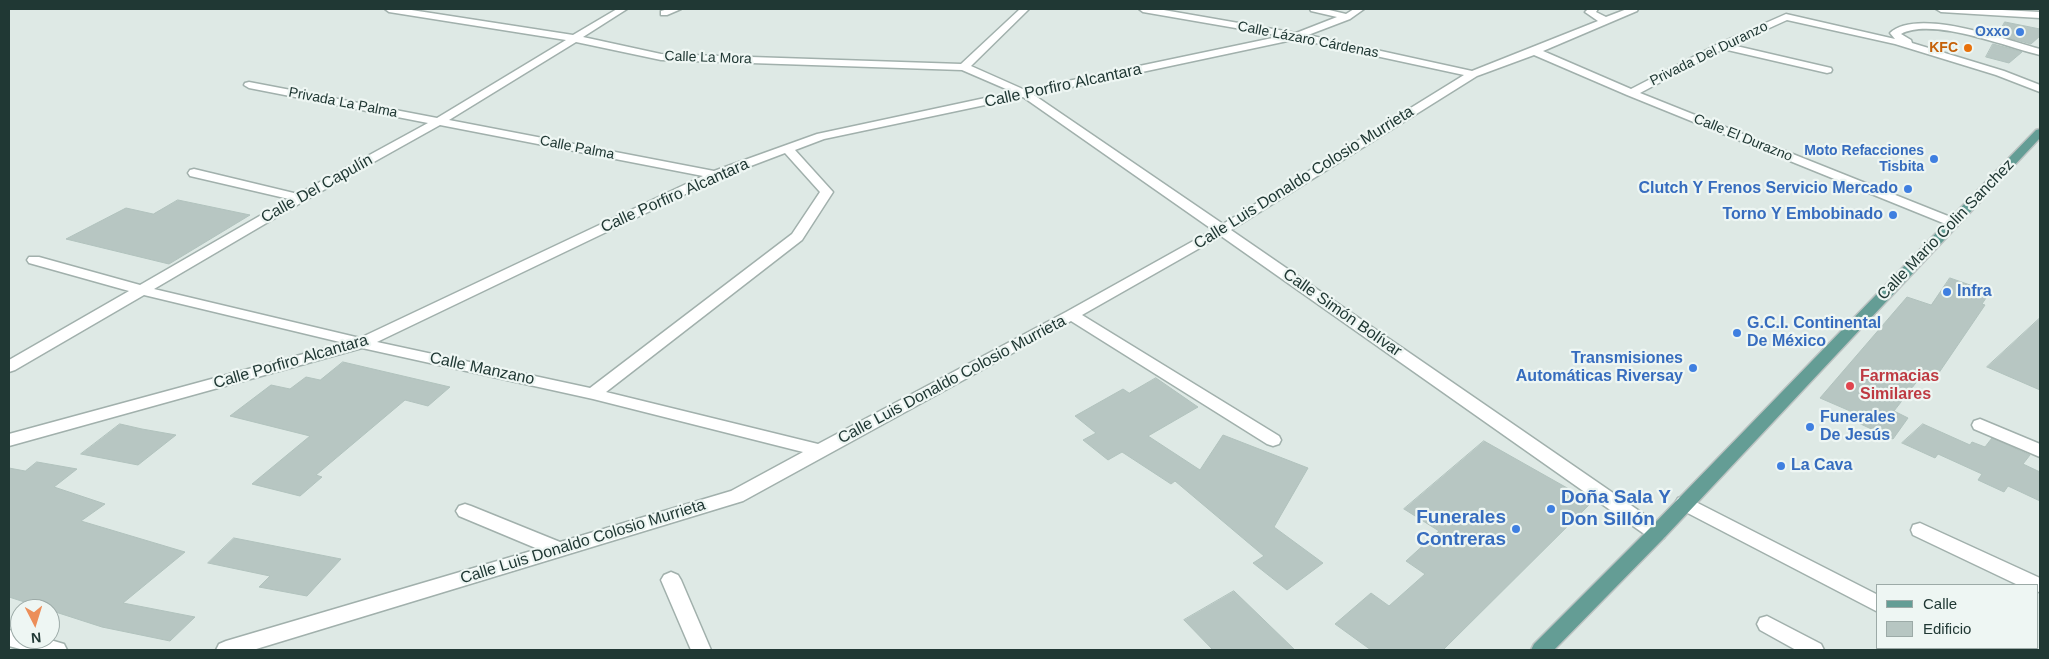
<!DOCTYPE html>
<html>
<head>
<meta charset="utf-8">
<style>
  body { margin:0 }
  #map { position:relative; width:2049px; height:659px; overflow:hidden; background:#dee9e5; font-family:Arial,sans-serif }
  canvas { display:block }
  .frame { position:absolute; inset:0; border:10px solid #203834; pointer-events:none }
  .legend { position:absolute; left:1876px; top:584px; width:162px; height:65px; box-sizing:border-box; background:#eef6f3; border:1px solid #9caaa7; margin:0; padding:6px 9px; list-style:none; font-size:15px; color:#203834 }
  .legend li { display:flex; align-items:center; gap:10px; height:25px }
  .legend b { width:25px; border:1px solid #9caaa7 }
  .north { position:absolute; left:10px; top:599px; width:50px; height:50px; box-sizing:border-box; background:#eef6f3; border:1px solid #9caaa7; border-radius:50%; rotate:175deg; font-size:14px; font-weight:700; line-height:20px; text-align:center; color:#203834 }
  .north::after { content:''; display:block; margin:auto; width:18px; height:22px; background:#ec8e59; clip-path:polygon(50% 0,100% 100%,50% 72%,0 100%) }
</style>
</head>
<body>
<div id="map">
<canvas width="2049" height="659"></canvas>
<div class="frame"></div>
<ul class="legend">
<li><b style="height:6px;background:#649d95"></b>Calle</li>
<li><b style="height:14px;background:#b7c6c2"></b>Edificio</li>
</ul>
<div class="north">N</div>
</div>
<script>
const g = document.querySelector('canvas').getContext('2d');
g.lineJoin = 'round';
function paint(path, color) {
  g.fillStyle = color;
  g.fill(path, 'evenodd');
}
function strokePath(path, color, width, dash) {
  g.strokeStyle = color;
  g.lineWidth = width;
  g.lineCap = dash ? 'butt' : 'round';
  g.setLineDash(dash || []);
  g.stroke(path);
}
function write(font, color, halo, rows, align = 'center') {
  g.font = font + ' Arial,sans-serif';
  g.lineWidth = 4.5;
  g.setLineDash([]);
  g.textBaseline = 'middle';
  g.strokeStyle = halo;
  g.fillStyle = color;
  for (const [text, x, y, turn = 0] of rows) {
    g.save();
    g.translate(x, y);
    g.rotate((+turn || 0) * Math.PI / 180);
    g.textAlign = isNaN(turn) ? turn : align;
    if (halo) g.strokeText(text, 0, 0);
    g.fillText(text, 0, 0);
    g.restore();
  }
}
const building = new Path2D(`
  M2005,22L2040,29V36L2031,44L1998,35Z
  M1993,44L2008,48L2022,52L2009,63L1986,57Z
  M178,200L250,215L169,264L66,239L126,208L153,214Z
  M1950,278L1990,292L1982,304L1985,305L1934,380L1922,375L1894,411L1908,418L1893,439L1852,420L1857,414L1820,398L1907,297L1931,305Z
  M2040,318V390L1987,367Z
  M343,362L450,387L428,406L405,400L316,475L322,477L300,496L252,484L310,436L230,416L271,385L290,389L306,377L320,380Z
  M1156,378L1198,407L1148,436L1200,470L1223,435L1308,468L1274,527L1323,563L1287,590L1253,563L1264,556L1175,481L1171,484L1122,452L1108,460L1083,440L1096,433L1075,416L1123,389L1129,393Z
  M120,424L142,429L176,435L138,465L81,454Z
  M1923,424L1970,445L1972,442L1985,447L1992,438L2030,455L2023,464L2040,472V501L2008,486L2004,492L1978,480L1982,474L1938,454L1935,458L1902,443Z
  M1484,441L1592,502L1443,650H1371L1335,624L1371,593L1389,606L1425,574L1406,561L1439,531L1404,509Z
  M37,462L77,469L54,487L105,504L81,521L185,552L123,603L195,617L170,641L102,627L9,597V468L25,471Z
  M234,538L341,559L307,596L259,587L270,576L208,563Z
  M1234,591L1295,650H1213L1184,620Z`);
paint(building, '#b7c6c2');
strokePath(building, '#b1c2bd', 1);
const minor = new Path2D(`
  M385,9H405L573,35L617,9H627L583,37L661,54L961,64L1020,9H1029L971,66L1025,90L1282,36L1143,12L1139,9H1158L1296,33L1337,17L1311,11L1310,9H1325L1346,14L1354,9H1364L1350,19L1308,35L1472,71L1598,21L1585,12L1588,9H1598L1596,12L1606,17L1627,9H1638L1637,11L1543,51L1631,89L1718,44L1786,14L1895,39L1890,33C1917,7 2007,40 2040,49V55C2006,47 1932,17 1901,34L1911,40L1912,43L2004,71L2040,85V92L1996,75L1895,44L1787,20L1732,45L1831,68L1832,70L1831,72L1827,73L1723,49L1640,93L1958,220L1960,223L1953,227L1627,95L1534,55L1477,76L1231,230L1664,528L1666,533L1664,538L1657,540L1650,538L1221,236L1082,315L1279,436L1281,440L1279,444L1273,446L1267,444L1071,321L743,501L253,650H216L219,644L226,641L538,549L459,516L456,511L459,506L465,504L471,506L560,542L731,491L803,452L593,399L362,348L9,446V434L344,343L144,295L15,370L9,372V360L129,291L29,263L27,260L29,257H39L140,285L289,199L190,176L188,173L190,170L194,169L298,194L428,123L249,88L244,85L245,83L249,82L437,118L566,40L389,12ZM1297,39L1464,75L1223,224L1034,95ZM576,42L661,60L962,70L1013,92L817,134L714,171L449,120ZM1023,97L1213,230L1066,312L818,444L606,392L802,240L833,192L795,150L824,139ZM440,125L703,176L360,338L154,289L304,201ZM785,153L820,192L792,234L590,388L377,342L719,178Z
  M668,9H681L667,15H661V11Z
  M1936,9H1983L2040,12V18L1941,12Z
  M1980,419L2040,444V457L1974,429L1972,425L1974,421Z
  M1684,496L1878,595V612L1678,508L1675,503L1678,498Z
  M1920,523L2040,578V591L2038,592V585H2018L1913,535L1911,530L1913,525Z
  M671,572L678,575L681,580L711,650H691L661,580L664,575Z
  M1767,616L1821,644L1824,650H1796L1760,630L1757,624L1760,618Z
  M9,630L20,632V639H47L64,644L67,650H24L9,646Z
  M1951,648H1975L1976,650H1952Z`);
const major = new Path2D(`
  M2040,129V138L1664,538L1554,650H1531L1534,644L1650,528L2036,130Z`);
strokePath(minor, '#a1b0ac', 3);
strokePath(major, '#bcc3c2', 3);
paint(minor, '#fff');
paint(major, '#649d95');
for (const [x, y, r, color] of [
  [2020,32,5,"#3f7fe0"],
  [1968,48,5,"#e8710a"],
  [1934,159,5,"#3f7fe0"],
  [1908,189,5,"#3f7fe0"],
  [1893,215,5,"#3f7fe0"],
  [1947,292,5,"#3f7fe0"],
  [1737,333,5,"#3f7fe0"],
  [1693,368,5,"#3f7fe0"],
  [1850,386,5,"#e0444e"],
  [1810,427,5,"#3f7fe0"],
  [1781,466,5,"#3f7fe0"],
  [1551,509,5,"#3f7fe0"],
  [1516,529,5,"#3f7fe0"]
]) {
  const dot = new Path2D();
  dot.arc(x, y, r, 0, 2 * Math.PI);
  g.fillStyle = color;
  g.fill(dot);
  strokePath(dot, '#eef6f3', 2);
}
write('bold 14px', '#366cbe', '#eef6f3', [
  ["Oxxo",2010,32],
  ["Moto Refacciones",1924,151],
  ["Tisbita",1924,167]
], 'right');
write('14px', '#203834', '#eef6f3', [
  ["Calle Lázaro Cárdenas",1308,40,11],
  ["Privada Del Duranzo",1709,54,-26],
  ["Calle La Mora",708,58,2],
  ["Privada La Palma",343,103,11],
  ["Calle El Durazno",1743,138,22],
  ["Calle Palma",577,148,11]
]);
write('bold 14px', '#c56008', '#eef6f3', [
  ["KFC",1958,48]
], 'right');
write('16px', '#203834', '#eef6f3', [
  ["Calle Porfiro Alcantara",1063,86,-12],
  ["Calle Luis Donaldo Colosio Murrieta",1304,178,-32],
  ["Calle Del Capulín",317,189,-29],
  ["Calle Porfiro Alcantara",675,196,-24],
  ["Calle Mario Colin Sanchez",1946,230,-46],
  ["Calle Simón Bolívar",1342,313,35],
  ["Calle Porfiro Alcantara",291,362,-16],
  ["Calle Manzano",482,369,12],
  ["Calle Luis Donaldo Colosio Murrieta",952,380,-28],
  ["Calle Luis Donaldo Colosio Murrieta",583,542,-17]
]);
write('bold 16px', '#366cbe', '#eef6f3', [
  ["Clutch Y Frenos Servicio Mercado",1898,189,"right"],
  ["Torno Y Embobinado",1883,215,"right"],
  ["Infra",1957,292],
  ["G.C.I. Continental",1747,324],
  ["De México",1747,342],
  ["Transmisiones",1683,359,"right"],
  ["Automáticas Riversay",1683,377,"right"],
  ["Funerales",1820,418],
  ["De Jesús",1820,436],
  ["La Cava",1791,466]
], 'left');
write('bold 16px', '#be3a42', '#eef6f3', [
  ["Farmacias",1860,377],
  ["Similares",1860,395]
], 'left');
write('bold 19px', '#366cbe', '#eef6f3', [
  ["Doña Sala Y",1561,498],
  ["Don Sillón",1561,520],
  ["Funerales",1506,518,"right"],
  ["Contreras",1506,540,"right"]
], 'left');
</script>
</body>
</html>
